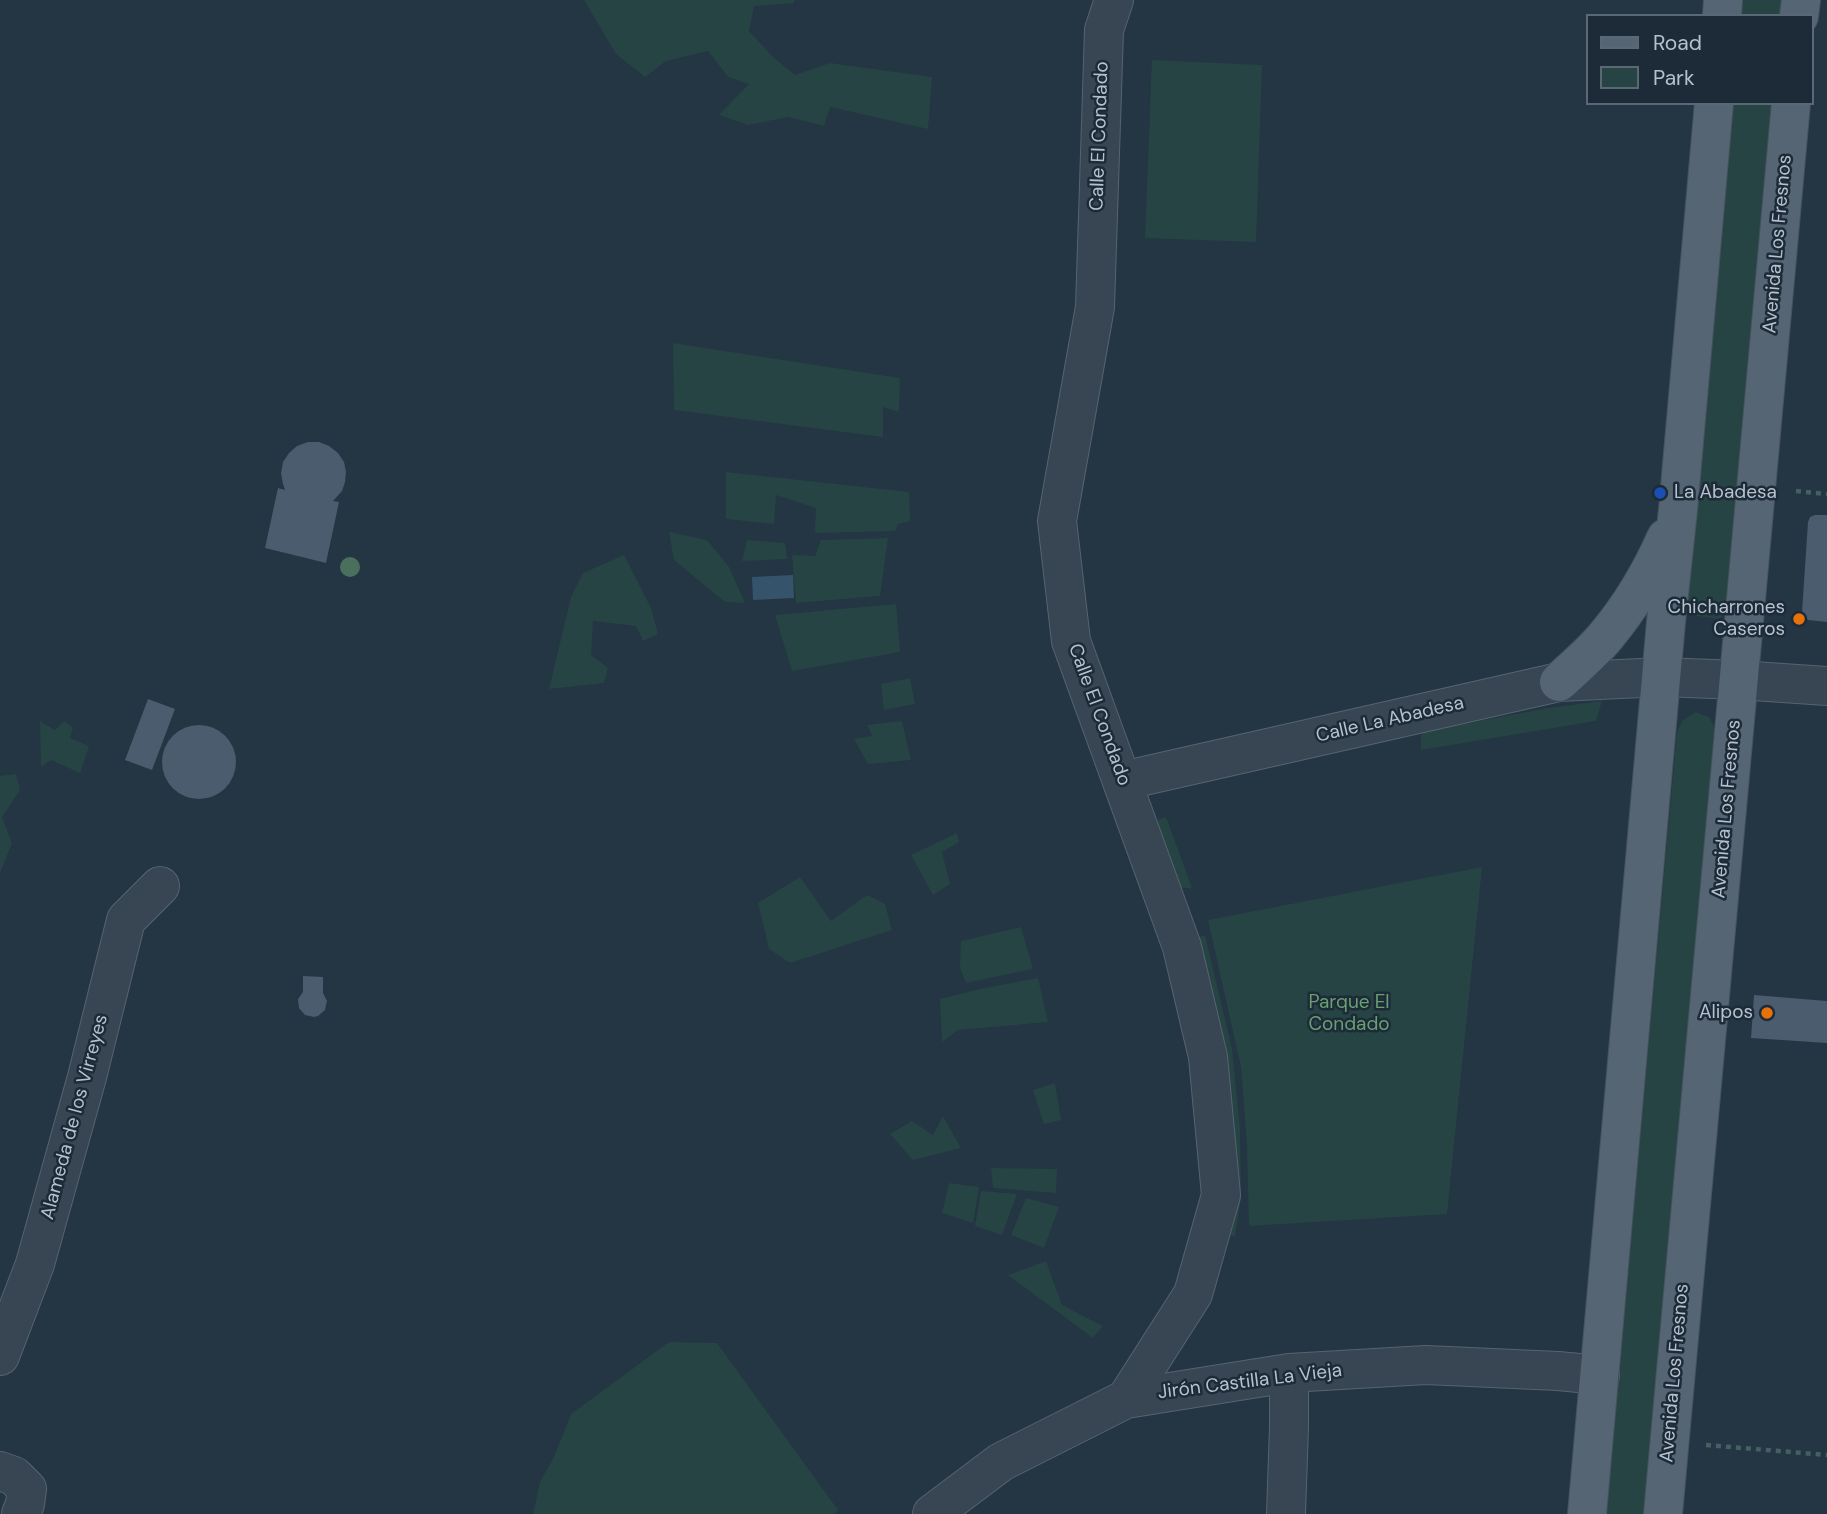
<!DOCTYPE html>
<html>
<head>
<meta charset="utf-8">
<style>
  body { margin:0 }
  #map { position:relative; width:1827px; height:1514px; overflow:hidden; background:#243543; font-family:"DM Sans",sans-serif }
  canvas { display:block }
  .legend { position:absolute; left:1586px; top:14px; width:228px; height:91px; box-sizing:border-box; background:#1d2b38; border:2px solid #5a6774; margin:0; padding:9px 12px; list-style:none; font-size:21px; color:#b5c1cd }
  .legend li { display:flex; align-items:center; gap:14px; height:35px }
  .legend b { width:35px; border:2px solid #5a6774 }
</style>
</head>
<body>
<div id="map">
<canvas width="1827" height="1514"></canvas>
<ul class="legend">
<li><b style="height:9px;background:#566573"></b>Road</li>
<li><b style="height:19px;background:#264444"></b>Park</li>
</ul>
</div>
<script>
const g = document.querySelector('canvas').getContext('2d');
g.lineJoin = 'round';
function paint(path, color) {
  g.fillStyle = color;
  g.fill(path, 'evenodd');
}
function strokePath(path, color, width, dash) {
  g.strokeStyle = color;
  g.lineWidth = width;
  g.lineCap = dash ? 'butt' : 'round';
  g.setLineDash(dash || []);
  g.stroke(path);
}
function write(font, color, halo, rows, align = 'center') {
  g.font = font + ' "DM Sans",sans-serif';
  g.lineWidth = 5;
  g.setLineDash([]);
  g.textBaseline = 'middle';
  g.strokeStyle = halo;
  g.fillStyle = color;
  for (const [text, x, y, turn = 0] of rows) {
    g.save();
    g.translate(x, y);
    g.rotate((+turn || 0) * Math.PI / 180);
    g.textAlign = isNaN(turn) ? turn : align;
    if (halo) g.strokeText(text, 0, 0);
    g.fillText(text, 0, 0);
    g.restore();
  }
}
paint(new Path2D(`
  M584,0H794V3L754,6L749,31L773,57L795,75L830,63L932,77L928,129L830,107L824,126L788,117L748,125L719,115L749,84L728,77L708,51L666,61L645,77L616,54Z
  M1740,0H1782L1780,16H1739Z
  M1152,60L1262,65L1256,242L1145,238Z
  M1731,103H1772L1728,607L1725,615L1718,619L1690,615L1686,610Z
  M673,343L900,378L899,412L883,407V437L674,410Z
  M726,472L909,492L910,521L898,524L895,531L815,533L816,508L776,495L774,524L726,519Z
  M669,532L707,540L729,567L745,603L725,602L674,560Z
  M888,538L880,596L796,603L792,555L815,556L821,540Z
  M747,540L785,543L787,559L742,561Z
  M624,555L651,608L658,634L643,641L636,626L593,621L591,655L608,668L604,683L549,689L571,597L583,573Z
  M896,604L900,652L792,671L775,615Z
  M910,678L915,704L884,710L881,684Z
  M1602,701L1596,721L1421,750V732L1548,708Z
  M1696,712L1709,717L1716,730L1645,1514H1606L1677,733L1682,721Z
  M40,721L55,730L64,721L73,728L70,738L89,746L80,773L51,760L41,767Z
  M902,721L911,760L868,764L854,739L872,736L867,725Z
  M16,774L20,790L2,817L12,843L0,873V776Z
  M1166,817L1192,888H1178L1155,821Z
  M957,833L959,842L942,852L950,884L933,895L911,855Z
  M1482,867L1447,1214L1249,1226L1247,1145L1241,1067L1208,920Z
  M800,877L831,921L867,895L885,904L892,930L790,963L769,949L758,903Z
  M1021,927L1033,969L966,983L960,968L961,941Z
  M1205,935L1232,1049L1240,1127L1241,1198L1235,1237L1225,1234L1196,938Z
  M1038,978L1048,1022L958,1030L942,1042L940,999L980,989Z
  M1055,1083L1061,1120L1044,1124L1033,1090Z
  M943,1116L961,1148L913,1160L890,1134L912,1121L933,1135Z
  M991,1168L1057,1169L1056,1193L993,1188Z
  M949,1183L979,1187L973,1223L942,1213Z
  M981,1191L1017,1194L1002,1235L975,1226Z
  M1026,1198L1059,1207L1044,1248L1011,1235Z
  M1046,1261L1062,1305L1103,1326L1093,1338L1008,1275Z
  M669,1342L717,1343L838,1510L835,1514H533L540,1482L554,1457L571,1414Z`), '#264444');
paint(new Path2D(`
  M793,575L794,598L753,600L752,577Z`), '#36536c');
paint(new Path2D(`
  M308,442H319L329,446L338,453L344,462L346,472L345,482L342,491L333,501L339,502L326,563L265,548L278,488L285,490L283,484L281,473L283,462L289,453L297,446Z
  M1815,515H1827V622L1808,620L1802,612L1808,522L1810,517Z
  M148,699L175,709L152,770L125,760Z
  M162 762a37 37 0 1 1 74 0a37 37 0 1 1-74 0Z
  M303,976L323,977V993L327,1001L326,1005L325,1010L318,1016L314,1017L305,1015L299,1008L298,999L303,992Z
  M1754,995L1827,1001V1043L1751,1038Z`), '#4a5c6d');
const minor = new Path2D(`
  M1114,0L1104,30L1095,307L1057,521L1071,641L1182,947L1208,1057L1221,1195L1193,1294L1126,1399
  M1122,781L1559,682L1661,677L1739,680L1827,686
  M0,1356L35,1264L87,1077L126,920L160,886
  M0,1471L14,1476L27,1489L25,1504L21,1514
  M932,1514L1001,1462L1126,1399L1289,1373L1426,1365L1558,1371L1600,1375
  M1286,1514L1289,1427V1373`);
const major = new Path2D(`
  M1722,16L1723,0
  M1799,16L1801,0
  M1559,682C1575,667 1592,653 1606,636C1631,606 1650,574 1666,538
  M1587,1514L1666,622L1678,510L1714,103
  M1663,1514L1791,103`);
strokePath(minor, '#566470', 40);
strokePath(major, '#45525f', 40);
strokePath(new Path2D(`
  M1796,491L1827,494
  M1706,1445L1827,1455`), '#446060', 4.5, [5, 5]);
strokePath(minor, '#384653', 38);
strokePath(major, '#566573', 38);
g.fillStyle = '#4a6f5c';
for (const [x, y] of [
  [350,567]
]) {
  g.beginPath();
  g.arc(x, y, 10, 0, 2 * Math.PI);
  g.fill();
}
for (const [x, y, r, color] of [
  [1660,493,7,"#1a4fb4"],
  [1799,619,7,"#e8710a"],
  [1767,1013,7,"#e8710a"]
]) {
  const dot = new Path2D();
  dot.arc(x, y, r, 0, 2 * Math.PI);
  g.fillStyle = color;
  g.fill(dot);
  strokePath(dot, '#1d2b38', 2.5);
}
write('19px', '#b5c1cd', '#1d2b38', [
  ["Calle El Condado",1100,136,-88],
  ["Avenida Los Fresnos",1778,244,-85],
  ["Calle El Condado",1099,715,70],
  ["Calle La Abadesa",1390,720,-13],
  ["Avenida Los Fresnos",1727,809,-85],
  ["Alameda de los Virreyes",75,1117,-75],
  ["Avenida Los Fresnos",1675,1373,-85],
  ["Jirón Castilla La Vieja",1250,1382,-7]
]);
write('19px', '#b5c1cd', '#1d2b38', [
  ["La Abadesa",1674,493,"left"],
  ["Chicharrones",1785,608],
  ["Caseros",1785,630],
  ["Alipos",1753,1013]
], 'right');
write('19px', '#6a9f71', '#1d2b38', [
  ["Parque El",1349,1003],
  ["Condado",1349,1025]
]);
</script>
</body>
</html>
